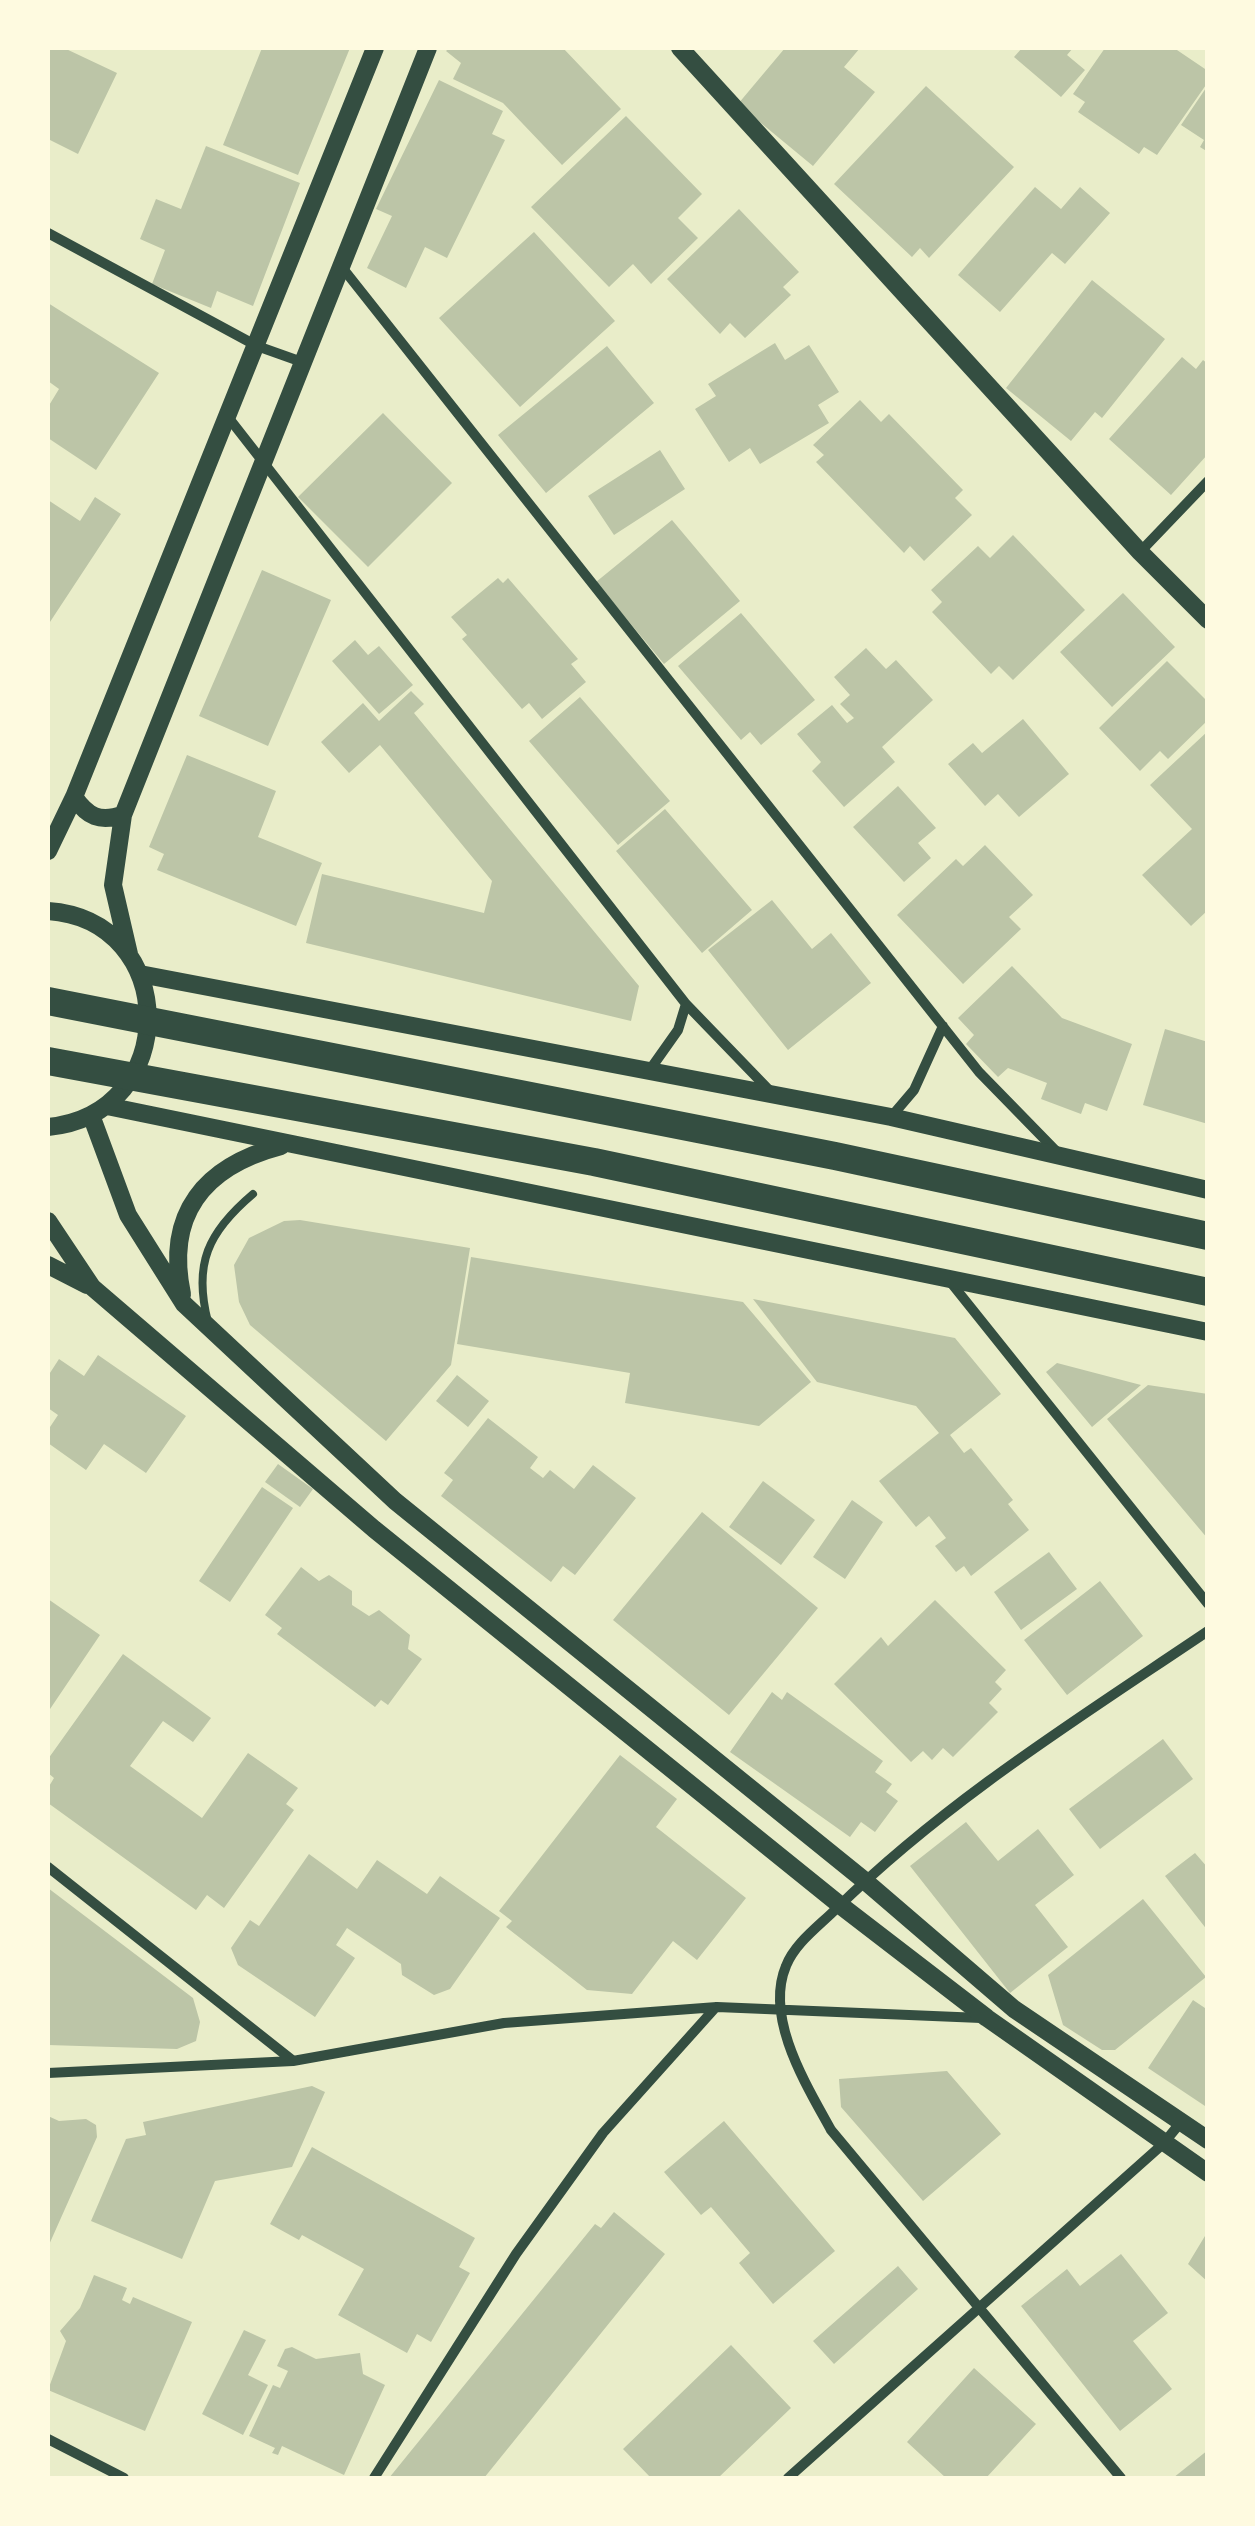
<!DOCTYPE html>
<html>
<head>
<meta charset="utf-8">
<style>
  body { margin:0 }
  #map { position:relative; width:1255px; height:2526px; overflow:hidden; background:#e9edc9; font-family:Montserrat,sans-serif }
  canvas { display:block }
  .frame { position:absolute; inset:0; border:50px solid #fefae0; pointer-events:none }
</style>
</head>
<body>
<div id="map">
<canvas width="1255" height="2526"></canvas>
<div class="frame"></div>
</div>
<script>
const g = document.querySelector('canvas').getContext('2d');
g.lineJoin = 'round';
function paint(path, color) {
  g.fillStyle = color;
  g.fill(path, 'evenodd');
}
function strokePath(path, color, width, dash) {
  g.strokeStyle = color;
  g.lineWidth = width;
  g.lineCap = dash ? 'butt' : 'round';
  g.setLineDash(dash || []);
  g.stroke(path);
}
paint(new Path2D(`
  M48,48H64L117,73L78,154L48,139Z
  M262,48H350L298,175L223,145Z
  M449,48H563L621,109L562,165L503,103L453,79L461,63L446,51Z
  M785,48H860L844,67L875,92L813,166L738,104Z
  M1022,48H1073L1067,55L1085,70L1061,97L1014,57Z
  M1105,48H1174L1208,71V82L1157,155L1144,147L1139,154L1078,112L1085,102L1073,94Z
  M439,80L503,111L492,134L505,140L447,258L425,247L406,288L367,268L392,216L376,209Z
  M1208,85V152L1200,147L1204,140L1181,125Z
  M926,86L1014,167L929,258L920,248L912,257L834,184Z
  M626,116L702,194L678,218L698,238L651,284L633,264L609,287L531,207Z
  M206,146L300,183L253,306L217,291L211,308L152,284L165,250L140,239L156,199L181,209Z
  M1035,187L1061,209L1080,187L1110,213L1065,264L1052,253L1000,312L958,275Z
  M739,209L799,272L783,287L791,295L745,338L730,323L720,334L667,279Z
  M534,232L615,321L520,407L439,318Z
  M1092,280L1165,339L1102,418L1095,412L1071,441L1006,388Z
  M48,303L159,373L96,470L48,438V407L59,389L48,381Z
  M775,343L785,360L809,345L839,392L818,405L829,423L760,464L750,448L729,462L695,409L716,396L708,384Z
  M607,346L654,403L546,493L498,435Z
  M1182,357L1196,369L1203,360L1208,364V454L1171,495L1109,439Z
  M860,400L881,422L889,414L963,490L955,498L972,515L924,561L910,546L904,553L816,462L824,455L813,445Z
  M383,413L452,483L368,567L298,497Z
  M660,450L685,489L614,535L588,496Z
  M95,497L121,514L48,625V500L80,521Z
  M672,520L740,601L664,664L596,582Z
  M1013,535L1085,610L1013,680L999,666L991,674L932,612L942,602L931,590L978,546L990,558Z
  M262,570L331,600L268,746L199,716Z
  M498,578L503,583L508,578L578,659L571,664L586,682L542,719L529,703L522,709L462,639L467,635L451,617Z
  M1123,593L1175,647L1112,707L1060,652Z
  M741,613L815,700L761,745L750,732L741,740L678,666Z
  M355,640L368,655L379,646L413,685L379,714L332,661Z
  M866,648L886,669L896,660L933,700L882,747L895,762L844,807L812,771L821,762L797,734L832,705L847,723L854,718L840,704L850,695L834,677Z
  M1167,661L1208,702V720L1168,759L1160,751L1140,771L1099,728Z
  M411,691L424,704L414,713L639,986L631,1021L306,943L322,874L484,913L492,881L380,745L349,773L321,742L363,703L379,721Z
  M580,697L670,801L618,845L529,741Z
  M1023,719L1069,774L1019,817L998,794L985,806L948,764L973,743L982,753Z
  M1208,731V910L1191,926L1142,875L1192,829L1150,785Z
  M187,755L276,791L258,837L322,863L296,926L157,870L164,854L149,847Z
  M898,786L936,828L918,843L931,858L904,882L853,827Z
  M665,809L752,910L702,953L616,851Z
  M985,845L1033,895L1009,917L1021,929L963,984L897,915L956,859L963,866Z
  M772,900L812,949L831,933L871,983L788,1050L708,950Z
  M1012,966L1062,1018L1132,1044L1107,1111L1085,1103L1081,1114L1041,1099L1047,1083L1008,1068L998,1077L966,1044L974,1035L958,1018Z
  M1165,1029L1208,1042V1124L1143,1105Z
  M300,1220L470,1248L451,1365L386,1441L250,1325L239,1302L234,1265L249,1238L284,1221Z
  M471,1257L743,1302L811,1382L759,1426L625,1403L630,1373L457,1344Z
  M753,1299L955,1338L1001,1394L950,1435L964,1453L971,1448L1013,1500L1008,1504L1029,1530L971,1576L964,1566L956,1572L935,1546L946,1538L929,1516L916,1527L879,1481L939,1433L916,1406L817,1382Z
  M98,1355L186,1416L146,1473L104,1444L86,1470L48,1443V1430L58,1415L48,1408V1376L59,1359L84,1376Z
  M1057,1363L1141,1385L1092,1427L1046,1372Z
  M457,1375L489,1401L468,1427L436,1401Z
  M1148,1385L1208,1394V1539L1107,1419Z
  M488,1418L538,1457L530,1468L543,1478L550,1470L574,1489L593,1465L636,1498L575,1575L563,1566L551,1582L441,1496L453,1480L444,1473Z
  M278,1464L313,1489L300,1507L265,1482Z
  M763,1481L815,1520L781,1565L729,1527Z
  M262,1487L293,1508L230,1602L199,1581Z
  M852,1500L883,1522L845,1579L813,1557Z
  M702,1512L818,1608L729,1715L613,1620Z
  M1049,1552L1077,1589L1021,1630L994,1592Z
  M301,1567L319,1581L329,1575L352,1591V1605L369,1616L379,1610L410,1635L408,1649L422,1659L388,1705L381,1700L375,1707L277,1634L282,1628L265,1615Z
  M1100,1581L1143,1636L1067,1695L1024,1640Z
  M48,1599L100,1635L48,1712Z
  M935,1600L1006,1670L995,1682L1002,1689L989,1703L998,1712L953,1757L943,1748L932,1760L923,1751L911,1762L834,1684L881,1637L888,1646Z
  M123,1654L211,1718L193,1742L163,1721L130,1766L202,1818L248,1753L298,1788L286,1804L294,1810L224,1908L207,1895L196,1910L48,1803V1788L54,1778L48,1773V1759Z
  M772,1692L782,1700L787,1692L883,1761L875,1772L892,1784L886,1792L898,1801L875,1832L861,1822L850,1837L730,1752Z
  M1163,1739L1193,1779L1100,1849L1069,1809Z
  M620,1755L677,1799L656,1827L746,1898L697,1960L673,1941L632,1994L587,1990L506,1927L512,1921L499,1911Z
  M966,1822L998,1861L1038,1829L1074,1875L1035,1905L1068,1947L1010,1993L910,1866Z
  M1195,1853L1208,1868V1931L1165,1876Z
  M309,1854L357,1889L377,1860L427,1894L440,1876L500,1918L450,1989L434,1995L402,1975L401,1964L347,1928L336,1945L355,1958L315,2017L238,1965L231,1948L250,1920L259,1926Z
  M48,1888L193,1998L200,2022L196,2041L177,2049L48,2045Z
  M1143,1899L1206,1977L1115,2050H1102L1063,2025L1048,1975Z
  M1193,2000L1208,2010V2108L1148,2068Z
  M947,2071L1001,2134L923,2201L841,2107L839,2079Z
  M312,2086L325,2092L292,2167L215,2181L182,2259L91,2221L126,2139L146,2135L143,2122Z
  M48,2116L59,2121L86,2119L96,2125L97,2137L48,2247Z
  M724,2121L835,2251L773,2304L739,2263L750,2253L711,2207L701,2215L664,2172Z
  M312,2147L475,2238L459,2267L470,2273L431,2342L417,2334L407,2353L338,2315L364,2269L302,2235L299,2240L270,2224Z
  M614,2212L665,2254L484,2478H389L595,2224L601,2228Z
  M1208,2231V2282L1188,2264Z
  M1121,2254L1168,2313L1133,2341L1172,2389L1120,2431L1021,2306L1067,2269L1080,2286Z
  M898,2266L918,2289L834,2364L813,2341Z
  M94,2275L127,2288L122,2300L130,2304L133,2297L192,2322L145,2431L48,2390L66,2341L60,2331L80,2308Z
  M244,2330L266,2340L248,2375L268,2385L243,2435L202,2414Z
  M731,2345L791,2408L718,2478H651L623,2449Z
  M292,2347L316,2359L360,2353L363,2374L385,2385L344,2475L282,2446L278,2455L272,2453L275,2448L249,2436L273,2385L280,2388L288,2371L277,2366L285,2349Z
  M974,2368L1036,2424L986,2478H946L907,2442Z
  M1208,2450V2478H1173Z`), '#bcc5a7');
strokePath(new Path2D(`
  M208,1322C193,1264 208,1232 253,1194`), '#344e41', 8);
strokePath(new Path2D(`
  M48,233L257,346L302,362
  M341,266L979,1072L1058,1153
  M228,417L686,1004L769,1090
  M1140,552L1208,481
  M649,1071L678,1030L686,1004
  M891,1117L914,1090L943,1026
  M948,1279L1208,1604
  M48,1867L292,2060
  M48,2073L293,2061L504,2023L717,2007L981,2018
  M48,2439L124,2478
  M374,2478L516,2254L603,2133L716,2007
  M788,2478L1163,2144L1181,2122
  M1121,2478L831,2130C807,2086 764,2018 786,1966C795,1943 819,1926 836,1909C947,1800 1079,1718 1208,1631`), '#344e41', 10);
strokePath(new Path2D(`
  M680,48L1140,552L1208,620
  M74,797C88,817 99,822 123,815
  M48,851L74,797L375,48
  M48,911C180,920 182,1114 48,1127
  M129,954L113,885L123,815L428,48
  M140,974L891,1117L1208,1190
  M107,1106L1208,1332
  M91,1115L128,1215L184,1304L395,1501L865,1881L1014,2009L1208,2140
  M48,1221L92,1287L374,1529L840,1905L987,2018L1208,2173
  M48,1265L87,1285
  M182,1294C165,1213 205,1166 281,1146`), '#344e41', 18);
strokePath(new Path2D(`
  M48,1001L835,1156L1208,1236
  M48,1061L594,1162L1208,1292`), '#344e41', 28);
</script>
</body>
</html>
